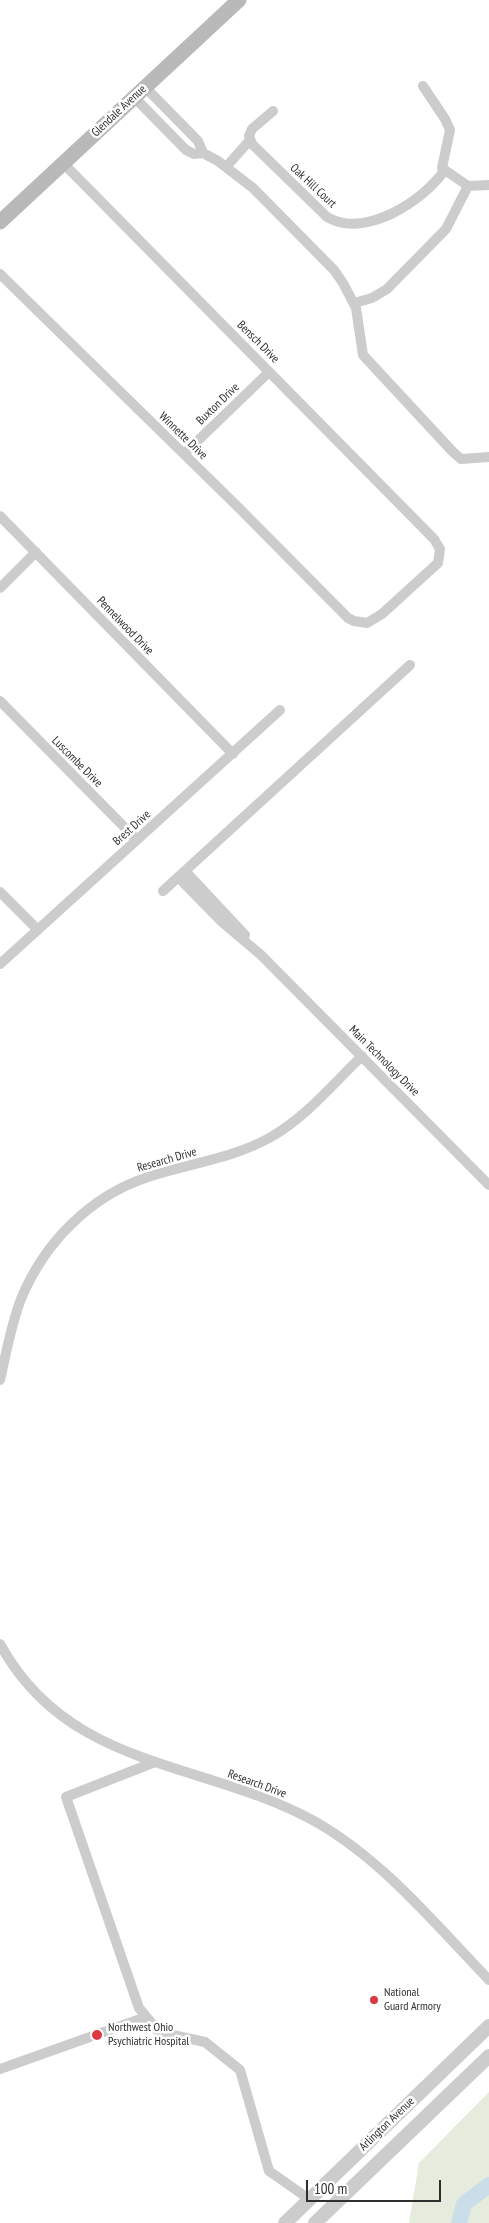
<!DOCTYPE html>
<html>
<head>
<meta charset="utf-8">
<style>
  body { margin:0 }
  #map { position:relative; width:489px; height:2223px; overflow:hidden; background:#fff; font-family:"PT Sans Narrow",sans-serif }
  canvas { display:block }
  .scale { position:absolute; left:306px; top:2180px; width:135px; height:22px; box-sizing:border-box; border:2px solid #2f2f2f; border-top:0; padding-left:6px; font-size:15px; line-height:18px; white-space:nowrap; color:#2f2f2f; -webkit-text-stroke:4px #fff; paint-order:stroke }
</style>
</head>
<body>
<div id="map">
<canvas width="489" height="2223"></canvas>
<div class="scale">100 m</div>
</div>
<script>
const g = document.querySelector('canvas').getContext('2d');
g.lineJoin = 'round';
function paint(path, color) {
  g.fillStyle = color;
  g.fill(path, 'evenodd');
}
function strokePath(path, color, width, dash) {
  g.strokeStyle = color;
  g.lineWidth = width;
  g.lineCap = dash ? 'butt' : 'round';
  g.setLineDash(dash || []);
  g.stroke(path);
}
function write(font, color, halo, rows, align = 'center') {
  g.font = font + ' "PT Sans Narrow",sans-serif';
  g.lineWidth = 5;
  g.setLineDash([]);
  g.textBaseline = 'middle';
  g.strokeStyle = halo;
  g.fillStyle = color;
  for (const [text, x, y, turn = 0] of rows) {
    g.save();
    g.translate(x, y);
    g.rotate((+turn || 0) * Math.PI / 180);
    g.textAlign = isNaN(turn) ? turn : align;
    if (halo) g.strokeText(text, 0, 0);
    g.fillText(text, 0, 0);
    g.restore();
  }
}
paint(new Path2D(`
  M489,2092V2223H409L419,2163Z`), '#e5ebdd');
strokePath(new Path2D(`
  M459,2223L464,2204L489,2185`), '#cadeea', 16);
strokePath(new Path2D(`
  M145,87L198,141L203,153
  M134,97L186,150L194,154L203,153L218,161L253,188L334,270L343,283L356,308L363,355L453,452L461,459L489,457
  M273,111L252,129L249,136L252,144L327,217C364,239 422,202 444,171
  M226,167L250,140
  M468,186L489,185
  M0,274L237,506L348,618L354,621L367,623L382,614L438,563L440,549L434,539L63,163
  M354,303L372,298L387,289L446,229L468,186L442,168L450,130L445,119L423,86
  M184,454L269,372
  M0,516L233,754
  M0,588L36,552
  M0,701L137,840
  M185,871L245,935
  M178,877L222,922L261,955L489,1185
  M163,891L410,665
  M0,892L38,930
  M0,964L280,710
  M0,1380C6,1354 11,1325 21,1299C44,1243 90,1196 148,1177C190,1163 232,1159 271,1137C306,1117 333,1084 362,1056
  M0,1644C69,1771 205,1760 316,1822C384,1861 435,1924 489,1980
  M155,1762L66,1797L139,2008L159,2032L205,2042L240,2070L269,2171L309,2199
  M0,2069L146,2017`), '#ccc', 10);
strokePath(new Path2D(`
  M285,2223L489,2026
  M315,2223L489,2056`), '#ccc', 14);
strokePath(new Path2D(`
  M0,222L239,0`), '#b9b9b9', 15);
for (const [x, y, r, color] of [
  [374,2000,5,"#de3943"],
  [97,2035,6,"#de3943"]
]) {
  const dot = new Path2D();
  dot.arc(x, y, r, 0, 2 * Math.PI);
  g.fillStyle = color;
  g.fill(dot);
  strokePath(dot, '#fff', 2);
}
write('12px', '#2f2f2f', '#fff', [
  ["Glendale Avenue",119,111,-43],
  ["Oak Hill Court",313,186,43],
  ["Bensch Drive",258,342,45],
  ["Buxton Drive",218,404,-44],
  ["Winnette Drive",183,436,44],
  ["Pennelwood Drive",125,626,46],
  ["Luscombe Drive",77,762,45],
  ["Brest Drive",132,828,-42],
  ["Main Technology Drive",384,1061,45],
  ["Research Drive",167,1160,-16],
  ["Research Drive",257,1784,20],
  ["Arlington Avenue",387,2124,-44]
]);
write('12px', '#2f2f2f', '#fff', [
  ["National",384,1993],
  ["Guard Armory",384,2007],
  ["Northwest Ohio",108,2028],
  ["Psychiatric Hospital",108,2042]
], 'left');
</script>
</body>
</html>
